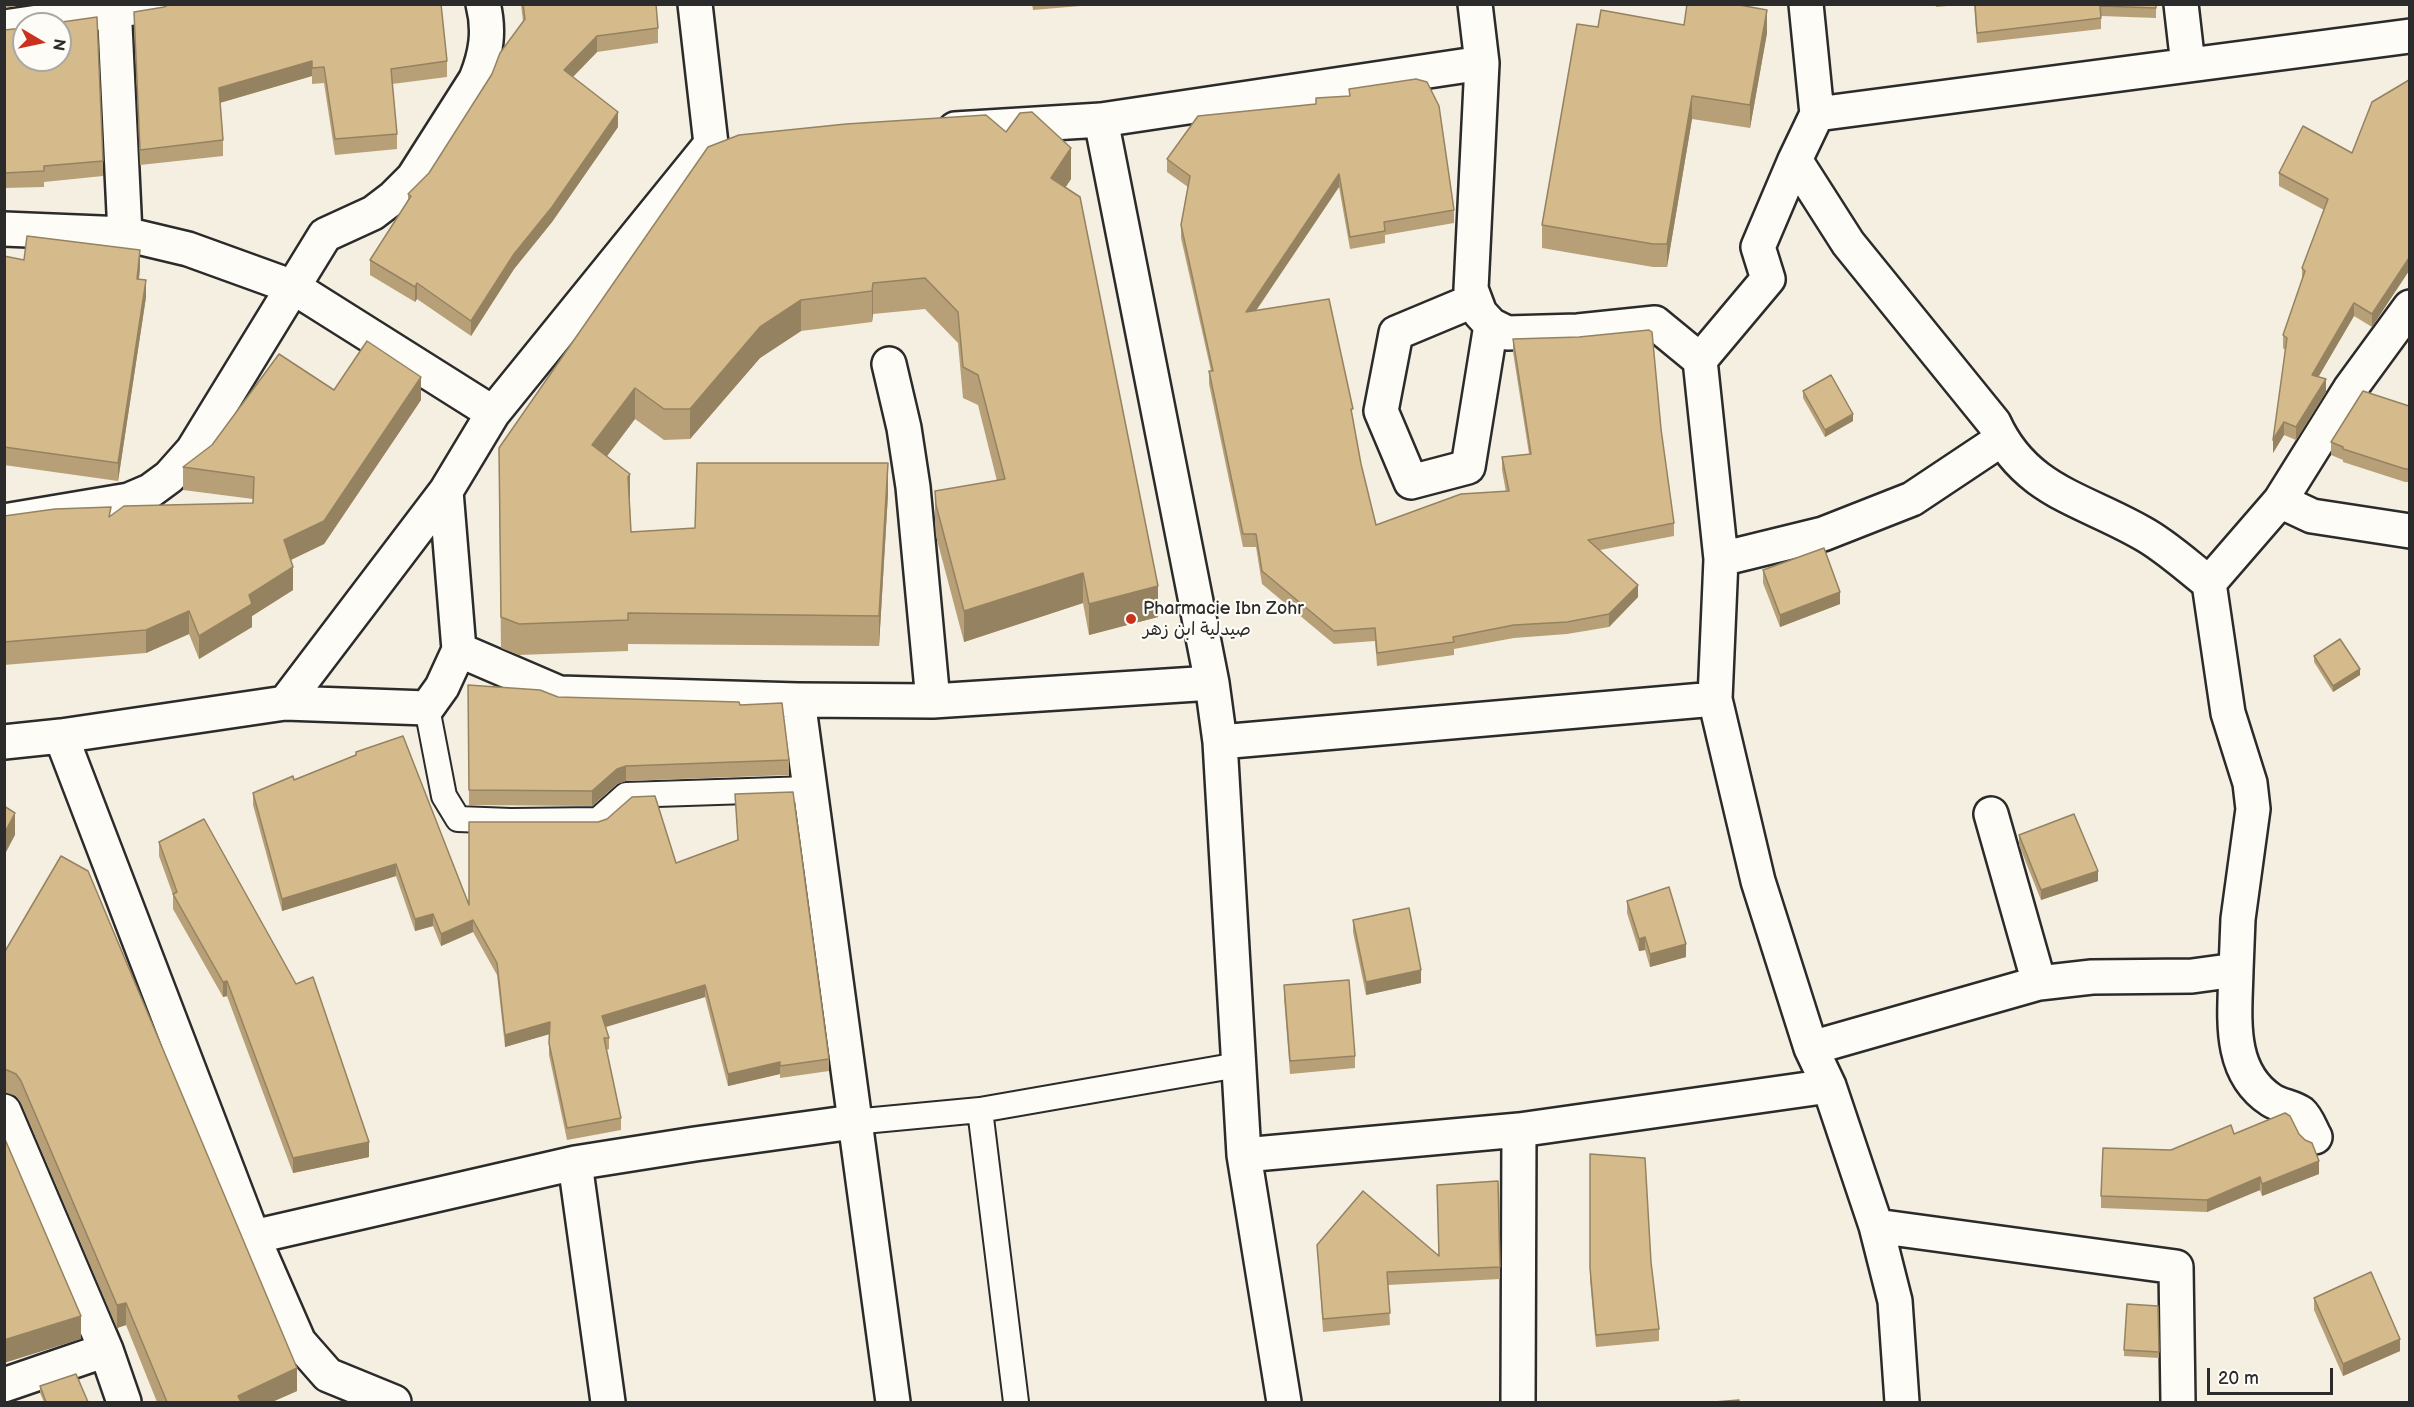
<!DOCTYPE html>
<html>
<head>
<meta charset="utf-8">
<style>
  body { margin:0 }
  #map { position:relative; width:2414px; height:1407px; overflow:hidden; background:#f5efe1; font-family:"Balsamiq Sans",sans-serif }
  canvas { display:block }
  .frame { position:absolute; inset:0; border:6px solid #2b2b2b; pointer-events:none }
  .north { position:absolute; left:12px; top:12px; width:60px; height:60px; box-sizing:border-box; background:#fdfcf7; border:2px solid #a9a8a5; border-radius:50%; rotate:99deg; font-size:16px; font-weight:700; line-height:24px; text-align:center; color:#2b2b2b }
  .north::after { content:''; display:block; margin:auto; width:21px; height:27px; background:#c8321e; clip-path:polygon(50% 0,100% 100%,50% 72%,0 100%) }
  .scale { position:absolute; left:2207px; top:1368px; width:126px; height:27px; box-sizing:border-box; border:3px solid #2b2b2b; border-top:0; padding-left:8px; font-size:18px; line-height:21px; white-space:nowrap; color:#2b2b2b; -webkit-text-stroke:4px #fdfcf7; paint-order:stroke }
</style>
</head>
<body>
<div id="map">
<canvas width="2414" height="1407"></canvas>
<div class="frame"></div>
<div class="north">N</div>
<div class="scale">20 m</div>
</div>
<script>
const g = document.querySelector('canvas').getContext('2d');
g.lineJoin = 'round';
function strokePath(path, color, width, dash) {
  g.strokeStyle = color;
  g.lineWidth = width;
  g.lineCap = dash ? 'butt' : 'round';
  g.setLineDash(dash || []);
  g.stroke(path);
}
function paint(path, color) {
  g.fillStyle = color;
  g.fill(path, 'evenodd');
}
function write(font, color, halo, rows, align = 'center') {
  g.font = font + ' "Balsamiq Sans","Playpen Sans Arabic",sans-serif';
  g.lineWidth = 4.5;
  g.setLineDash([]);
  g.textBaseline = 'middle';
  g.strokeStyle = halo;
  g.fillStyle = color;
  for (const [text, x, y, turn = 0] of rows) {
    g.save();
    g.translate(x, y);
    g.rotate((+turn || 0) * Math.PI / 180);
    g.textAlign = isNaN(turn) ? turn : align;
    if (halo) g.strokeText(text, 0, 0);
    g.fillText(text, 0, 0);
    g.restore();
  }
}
const service = new Path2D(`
  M427,708L444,796L458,819L511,821L598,820L626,795L809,789
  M980,1110L1016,1402
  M853,1122L980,1110L1238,1065`);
const minor = new Path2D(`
  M114,4L125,234
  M1475,4L1482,63L1471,289L1480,313L1491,325L1507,333L1578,331L1655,323L1700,360L1721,559L1715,699L1758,881L1811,1048L1829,1086L1876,1226L1895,1301L1902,1402
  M2181,4L2188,65
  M4,27L161,4
  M1817,114L2410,36
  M1101,120L1212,683L1220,742L1244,1155L1284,1402
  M955,129L1101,120L1482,63
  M1795,160L1848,243L1994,423C2025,491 2083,499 2142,533C2166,546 2187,566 2209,583
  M4,229L125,234L188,249L293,287L325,235L373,213L394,197L413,178L476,79C486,54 490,31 483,4
  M1475,300L1396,333L1381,411L1411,482L1468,467L1491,325
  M1700,360L1768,279L1758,247L1795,160L1817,114L1806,4
  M889,364L904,428L913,487L933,701
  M2280,501L2312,516L2410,531
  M4,521L129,500L150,491L169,477L193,450L293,287L493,413
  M1721,559L1823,534L1912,499L2002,439
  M459,650L559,693L798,700L933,701L1212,683
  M798,700L893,1402
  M285,703L446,491L493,413L711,144L695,4
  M61,736L253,1237L299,1342L328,1375L394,1402
  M4,742L61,736L285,703L427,708L442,687L459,650L446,491
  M1220,742L1715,699
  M1991,814L2039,983
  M2236,970C2235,1016 2227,1071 2271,1100C2280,1106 2293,1107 2301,1113C2307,1118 2311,1130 2315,1137
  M1811,1048L2039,983L2092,977L2192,976L2236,970L2238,919L2253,809L2250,783L2228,713L2209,583L2280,501L2350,389L2410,307
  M4,1111L106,1350L124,1402
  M1244,1155L1519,1130L1829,1086
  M575,1163L608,1402
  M1876,1226L2176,1267L2178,1402
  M253,1237L575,1163L695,1144L853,1122
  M4,1385L106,1350
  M1518,1402L1519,1130`);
strokePath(service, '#2b2b2b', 28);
strokePath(minor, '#2b2b2b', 38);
strokePath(service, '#fdfcf7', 24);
strokePath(minor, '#fdfcf7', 33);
paint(new Path2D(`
  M4,4H29L4,8Z
  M521,4H656L658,28V43L597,52L573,77L618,127L552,222L514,269L471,336L417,299L415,302L370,275V260L408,202V194L429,173L492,74L523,22Z
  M1032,4H1080V6L1033,10Z
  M1875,4H1890L1875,6Z
  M1935,4H1970L1936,7Z
  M1974,4H2156V18L2101,16V29L1977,43Z
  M134,12L447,61V77L392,84L397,134V149L335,155L324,83L312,84V76L220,103L223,140V156L140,165Z
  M1684,25L1767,33L1750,128L1692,119L1667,267H1653L1542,248V225L1598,27Z
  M4,30L103,161V176L44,182V187L4,188Z
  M2409,80L2372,327L2354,316L2318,377L2326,392L2296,440L2284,435L2273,453L2285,350L2283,348V335L2302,280V268L2324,210L2279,186V173L2352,153Z
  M1349,89L1454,210V223L1385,235V243L1350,249L1339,187L1256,311L1353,420L1361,464L1376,525L1506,492L1502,470V457L1529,454L1513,352V339L1661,429L1674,523V536L1600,550L1638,597L1609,627L1567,634L1514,638L1454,649V655L1377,666L1375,641L1334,644L1262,584L1256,547H1243L1209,384V371H1211L1181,238V225L1188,187L1167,172V159L1316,104L1349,96Z
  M1006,132L1071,179L1065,188L1158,617L1089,635L1083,603L964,642L936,536L935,522V491L997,481L978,405L963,398L958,343L925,309L873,314L872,322L801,331L760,358L690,439L664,440L635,419L607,456L630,505L631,532L695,528L888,494L879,646L628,644V651L519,655L501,648L499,479Z
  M4,256L24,260L140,268L139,279L146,297L118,481L4,465Z
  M334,390L421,400L324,544L291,560L293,590L252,616V627L199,659L189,634L146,653L4,665V516H111L253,503V499L183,490V467Z
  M1803,391L1853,421L1825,437L1803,398Z
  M2409,406V482H2405L2343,462V460L2331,455V442Z
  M1763,570L1840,604L1780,627L1763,583Z
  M2314,656L2360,675L2333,692L2314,662Z
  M468,685L558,697L740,705L789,760V775L626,781L617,784L592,806L469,805Z
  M356,752L469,905L676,863L738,840L735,794L829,1059V1071L780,1078V1074L728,1086L705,997L606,1027L609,1038V1049L606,1050L621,1118V1130L567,1140L549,1055V1034L505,1047L497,975L473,932L441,946L433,926L415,931L396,876L282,911L253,805V793L294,780L356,755Z
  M2019,835L2098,881L2041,900L2019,845Z
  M159,842L369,1157L293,1173L227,996L223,997L173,909V895L159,856Z
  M1627,901L1686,957L1650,967L1645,950L1639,951L1627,913Z
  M1353,920L1421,983L1366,995L1353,932Z
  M4,953L297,1391L272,1402H157L126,1325L117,1328L21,1103L16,1096L7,1093H4Z
  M1284,985L1355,1056V1068L1290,1074L1284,998Z
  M2234,1134L2319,1174L2262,1196L2260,1190L2207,1212L2101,1208V1196L2171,1150Z
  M1590,1154L1651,1262L1659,1329V1341L1596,1347L1590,1280Z
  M1498,1181L1500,1279L1388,1285L1390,1325L1323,1332L1317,1245L1439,1256Z
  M2314,1298L2400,1351L2343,1376L2314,1310Z
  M2158,1306L2159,1358L2124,1356V1350Z
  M40,1386L88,1402H44L40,1393Z`), '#b7a078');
paint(new Path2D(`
  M1767,10V33L1750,128V105Z
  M597,36V52L564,86V70Z
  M312,61V76L219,103V88Z
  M1692,96V119L1667,267V244Z
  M618,112V127L552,222L514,269L471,336V321L514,254Z
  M1071,148V179L1051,209V178Z
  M1339,174V187L1246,325V312Z
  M140,250V268L137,296V279Z
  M2409,258V271L2372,327V314Z
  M146,280V297L118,481V463Z
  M417,283V299L415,302V287Z
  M873,283V314L872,322V291Z
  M801,300V331L760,358L690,439V409L760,327Z
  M2354,303V316L2312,388V375Z
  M421,377V400L324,544L284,563V540Z
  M2326,379V392L2296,440V427Z
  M635,388V419L592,476V445Z
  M1853,414V421L1825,437V430Z
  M2284,422V435L2273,453V440Z
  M888,463V494L879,646V616Z
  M630,474V505L628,507V477Z
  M293,567V590L252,616V627L199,659V636L249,595Z
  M1083,573V603L964,642V611Z
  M1638,585V597L1609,627V614Z
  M1158,586V617L1089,635V604Z
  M1840,592V604L1780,627V615Z
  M189,611V634L146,653V630Z
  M2360,669V675L2333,692V686Z
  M626,766V781L617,784L592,806V791L617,769Z
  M15,813V835L4,856V834Z
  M396,864V876L282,911V899Z
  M2098,871V881L2041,900V890Z
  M433,914V926L415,931V919Z
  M473,920V932L441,946V934Z
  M1645,937V950L1639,951V939Z
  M1686,944V957L1650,967V954Z
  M1421,970V983L1366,995V982Z
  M227,981V996L223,997V982Z
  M705,985V997L602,1028V1016Z
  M550,1022V1034L505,1047V1035Z
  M780,1062V1074L728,1086V1074Z
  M369,1142V1157L293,1173V1158Z
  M2319,1161V1174L2262,1196V1184Z
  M2260,1177V1190L2207,1212V1200Z
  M126,1303V1325L117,1328V1305Z
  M81,1316V1339L4,1363V1340Z
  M2400,1339V1351L2343,1376V1364Z
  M297,1368V1391L272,1402H238V1396Z`), '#958261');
const building = new Path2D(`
  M170,4H441L447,61L391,69L397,134L335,139L324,67L312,68V61L219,88L223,140L140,150L134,12L164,7Z
  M523,4H656L658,28L597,36L564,70L618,112L552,207L514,254L471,321L417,283L415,287L370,260L411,196L408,194L429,173L492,74L500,53L525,19Z
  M1687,4H1734L1767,10L1750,105L1692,96L1667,244H1653L1542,225L1577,24L1598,27L1601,10L1684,25Z
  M1975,4H2156V8L2100,6L2101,18L1977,33Z
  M97,17L103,161L44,166V171L4,173V30L24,28V60H60V24H48Z
  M1416,79L1427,82L1439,106L1454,210L1384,222L1385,231L1350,237L1339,174L1246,312L1329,299L1353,409H1351L1361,464L1376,525L1461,494L1509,491L1502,457L1531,454L1513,339L1579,337L1649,330L1652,332L1661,429L1674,523L1588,540L1638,585L1609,614L1567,622L1514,625L1453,637L1454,642L1377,653L1375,628L1334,631L1262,571L1256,534H1243L1209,371H1213L1181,225L1190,176L1167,159L1198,116L1316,104V98L1350,96L1349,89Z
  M2409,80V258L2372,314L2354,303L2312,375L2326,379L2296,427L2284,422L2273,440L2287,338L2283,335L2305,271L2302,268L2328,199L2279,173L2303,126L2352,153L2372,102Z
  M1032,112L1071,148L1051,178L1080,197L1158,586L1089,604L1083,573L964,611L936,505L935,491L1005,479L978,375L963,367L958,312L925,278L873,283L872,291L801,300L760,327L690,409H664L635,388L592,445L630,474L628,477L631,532L695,528L697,463H888L879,616L628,613V620L519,624L501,617L499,448L708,147L739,135L846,124L986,115L1006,132L1020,113Z
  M27,236L140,250L137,279L146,280L118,463L4,447V256L24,260Z
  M367,341L421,377L324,521L284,540L293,567L249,595L252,604L199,636L189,611L146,630L4,642V516L55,509L111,507L109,517L124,506L253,503L254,477L183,467L212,445L279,354L334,390Z
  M1831,375L1853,414L1825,430L1803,391Z
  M2363,391L2409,406V469H2405L2343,449V447L2331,442Z
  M1824,548L1840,592L1780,615L1763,570Z
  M2340,639L2360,669L2333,686L2314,656Z
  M468,685L540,690L558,697L739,702L740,705L782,703L789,760L626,766L617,769L592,791L469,790Z
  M403,736L469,905V822H598L607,819L632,797L655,796L676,863L738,840L735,794L793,792L829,1059L780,1066V1062L728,1074L705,985L602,1016L609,1038H604L621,1118L567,1128L549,1043L550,1022L505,1035L497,963L473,920L441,934L433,914L415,919L396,864L282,899L253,793L293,776L294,780L356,755V752Z
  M4,806L15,813L4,834Z
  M2074,814L2098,871L2041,890L2019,835Z
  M204,819L296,984L313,977L369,1142L293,1158L227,981L223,982L173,894L177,892L159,842Z
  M61,856L88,871L297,1368L238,1396L241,1402H167L126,1303L117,1305L21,1081L16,1074L7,1070H4V953Z
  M1669,887L1686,944L1650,954L1645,937L1639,939L1627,901Z
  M1409,908L1421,970L1366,982L1353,920Z
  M1349,980L1355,1056L1290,1061L1284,985Z
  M2285,1113L2290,1116L2299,1134L2305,1140L2312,1143L2319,1161L2262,1184L2260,1177L2207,1200L2101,1196L2103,1148L2171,1150L2231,1125L2234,1134Z
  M4,1137L81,1316L4,1340Z
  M1590,1154L1645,1158L1651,1262L1659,1329L1596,1335L1590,1268Z
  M1498,1181L1500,1267L1387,1272L1390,1313L1323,1319L1317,1245L1363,1191L1439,1256L1437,1185Z
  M2371,1272L2400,1339L2343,1364L2314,1298Z
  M2127,1304L2158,1306L2159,1352L2124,1350Z
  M76,1374L88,1402H46L40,1386Z
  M1739,1400V1402H1714Z`);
paint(building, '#d5ba8b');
strokePath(building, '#958261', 1.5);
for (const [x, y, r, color] of [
  [1131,619,6,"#c8321e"]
]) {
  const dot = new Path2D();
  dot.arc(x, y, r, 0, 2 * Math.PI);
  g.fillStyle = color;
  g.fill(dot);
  strokePath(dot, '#fdfcf7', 2);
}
write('18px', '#2b2b2b', '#fdfcf7', [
  ["Pharmacie Ibn Zohr",1143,609],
  ["صيدلية ابن زهر",1143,630]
], 'left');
</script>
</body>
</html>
